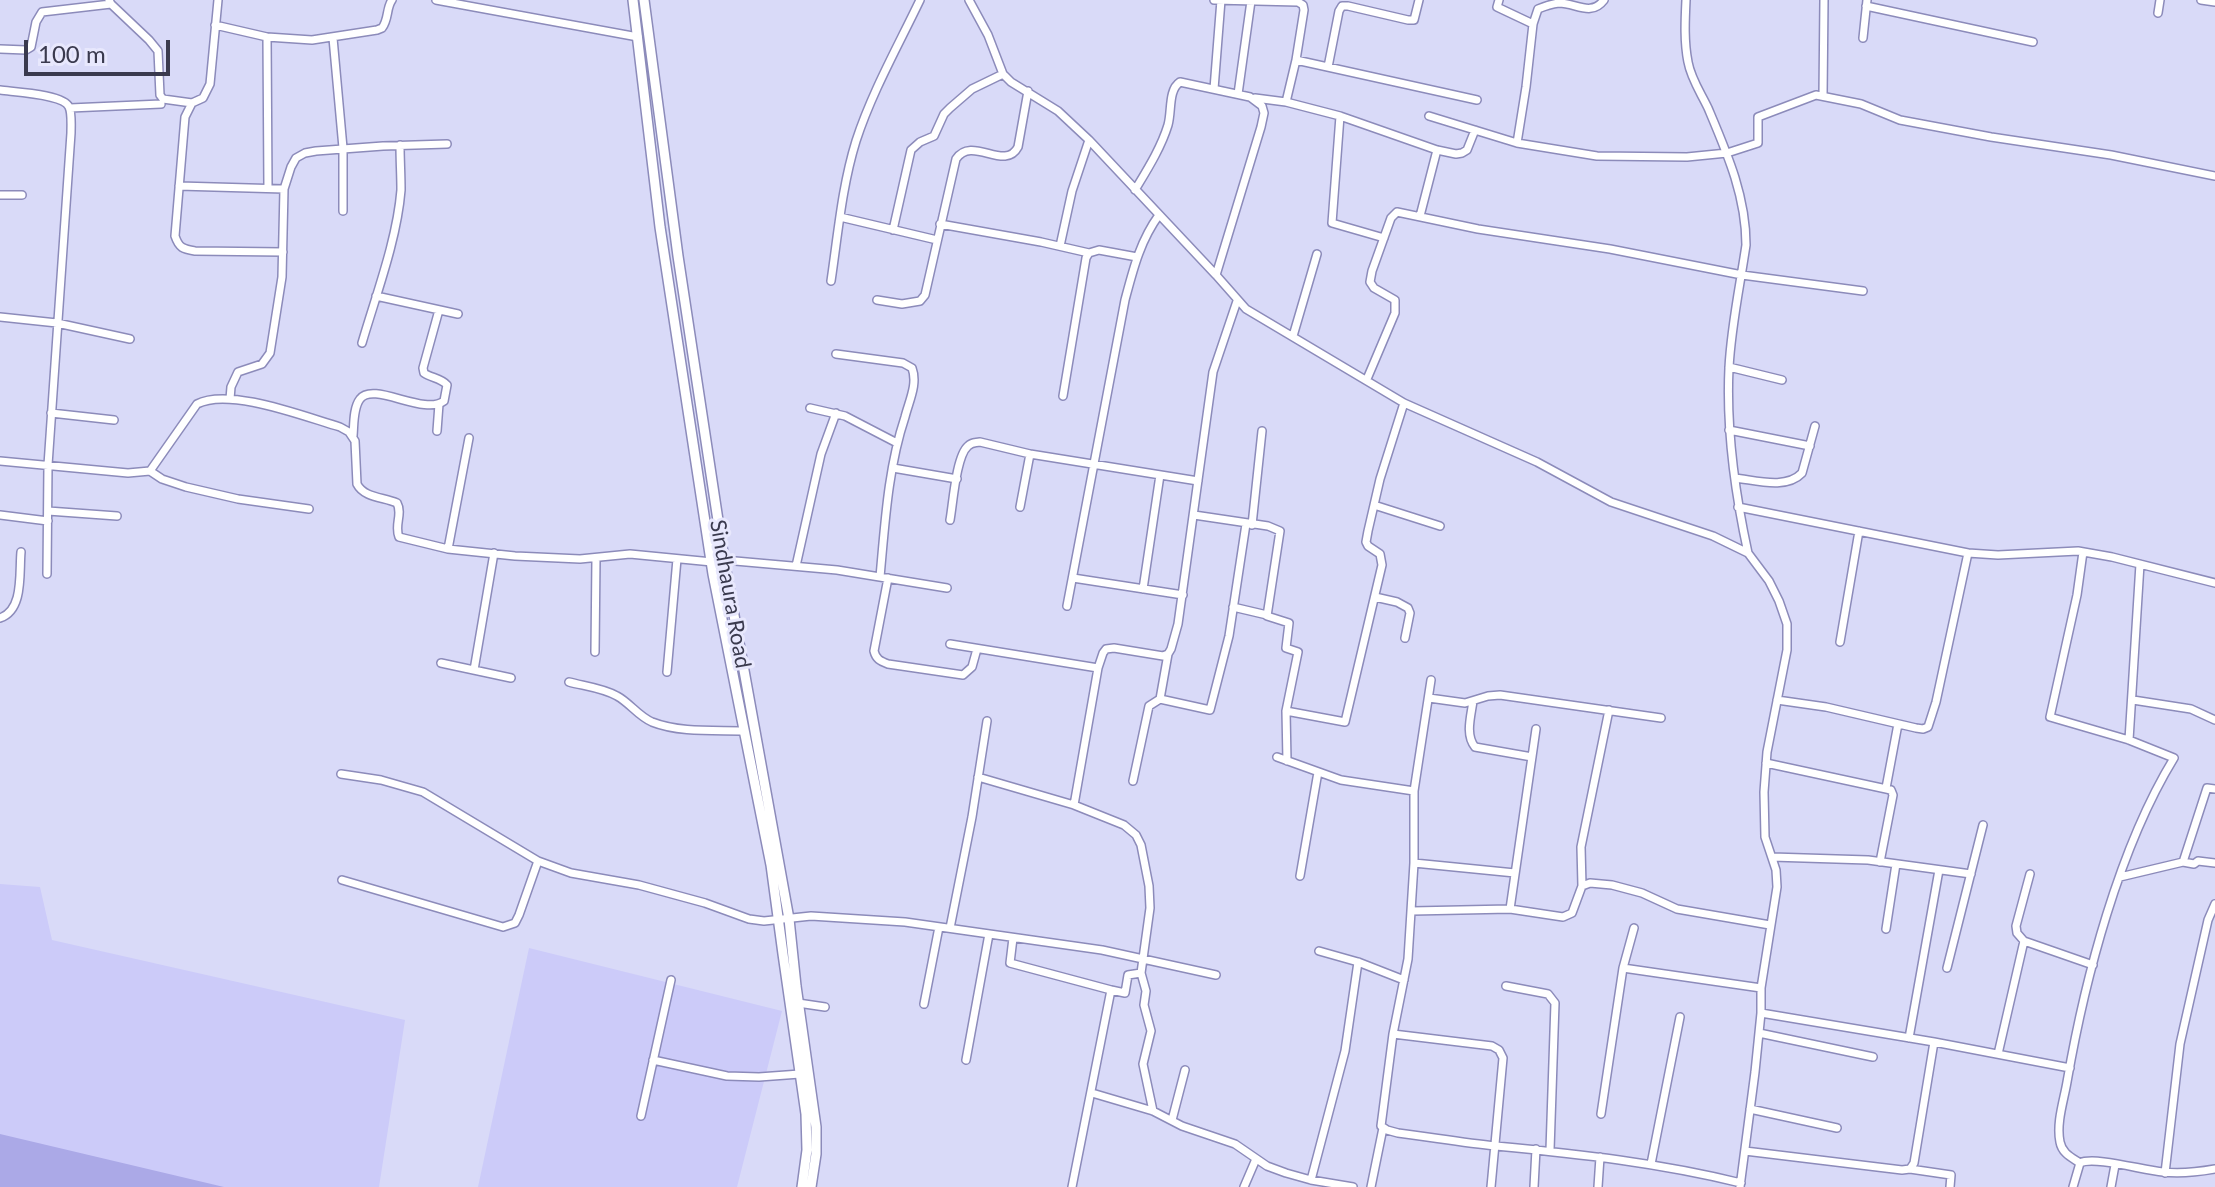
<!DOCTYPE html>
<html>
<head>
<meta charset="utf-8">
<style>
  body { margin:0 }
  #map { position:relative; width:2215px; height:1187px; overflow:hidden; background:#d9daf8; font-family:Lato,sans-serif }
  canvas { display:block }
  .scale { position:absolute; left:24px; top:40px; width:146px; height:36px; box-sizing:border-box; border:4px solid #3a3a4e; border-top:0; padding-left:10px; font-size:24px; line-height:28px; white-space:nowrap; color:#3a3a4e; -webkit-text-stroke:6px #e8e8fd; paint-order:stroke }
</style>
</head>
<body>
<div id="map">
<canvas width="2215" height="1187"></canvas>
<div class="scale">100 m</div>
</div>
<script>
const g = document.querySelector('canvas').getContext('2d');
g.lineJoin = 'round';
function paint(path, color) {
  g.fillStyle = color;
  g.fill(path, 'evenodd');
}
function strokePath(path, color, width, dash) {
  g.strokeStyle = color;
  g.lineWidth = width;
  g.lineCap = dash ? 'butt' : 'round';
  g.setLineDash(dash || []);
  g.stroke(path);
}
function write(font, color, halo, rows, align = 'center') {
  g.font = font + ' Lato,sans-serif';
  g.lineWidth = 6;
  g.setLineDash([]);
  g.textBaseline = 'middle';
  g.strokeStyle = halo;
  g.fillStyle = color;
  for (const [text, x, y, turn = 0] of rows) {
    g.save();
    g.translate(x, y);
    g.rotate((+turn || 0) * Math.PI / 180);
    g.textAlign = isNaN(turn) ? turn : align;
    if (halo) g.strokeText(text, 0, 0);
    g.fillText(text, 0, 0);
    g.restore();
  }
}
paint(new Path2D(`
  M0,884L40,887L52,940L405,1020L379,1187H0Z
  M529,948L782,1011L737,1187H478Z`), '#cccbf9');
paint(new Path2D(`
  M0,1134L224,1187H0Z`), '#aba9e7');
const minor = new Path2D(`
  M109,0L111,4L149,40L158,51L160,95L163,99L192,103
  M218,0L210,84L203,98L192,103L185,117L175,236C179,248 183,249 195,251L283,252
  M436,0L638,37
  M969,0L988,35L1003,74L1011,82L1058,111L1089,140L1216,275L1246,309L1404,403L1537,462L1611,502L1713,536L1748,553L1769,581L1779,601L1787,624V650L1767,752L1764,792L1765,837L1776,870L1777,887L1761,988V1013L1755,1072L1740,1187
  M1214,0L1298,2L1303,5L1304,10L1296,60L1477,100
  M1499,0L1497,7L1533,24
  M1686,0C1685,21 1684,42 1688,62C1691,79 1701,93 1708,108C1727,153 1746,196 1746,245C1740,286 1731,327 1729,368C1726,430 1735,493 1748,553
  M2201,0L2215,2
  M1866,6L2033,42
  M2158,13L2160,0
  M215,25L267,37L312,40L377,30L382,28C389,19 386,8 392,0
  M267,37L268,188
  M333,38L343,148V211
  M1863,38L1867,0
  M0,49L26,50L31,47L36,22L42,12L111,4
  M1328,67L1339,11L1342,6H1348L1408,20H1414L1419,0
  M1214,89L1221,0
  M0,90C14,92 64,94 69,107C72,113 71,125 71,133L48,465L47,574
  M1238,94L1251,1
  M1823,96L1824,0
  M1255,98L1286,102L1340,116L1437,150L1456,154L1462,153L1467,150L1475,130
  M1286,102L1296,60
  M70,108L161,104
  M1340,116L1332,223L1384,238
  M1429,116L1517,143L1597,156L1687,157L1727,153L1758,143V117L1816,95L1861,104L1900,120L1991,137L2111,155L2215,176
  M1517,143L1526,87L1533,24L1538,9C1545,6 1551,4 1559,3C1576,3 1591,17 1604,0
  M179,186L284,189
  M1135,190C1147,170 1161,148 1168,125C1172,111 1168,90 1180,82L1250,97L1262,106L1264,113L1261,127L1216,275
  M0,195H22
  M1420,216L1437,150
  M840,217L937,240
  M940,224L1041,242L1089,253
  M893,230L911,150L920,142L934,136L944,114L950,108L972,89L1003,74
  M1060,246L1072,191L1089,140
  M831,281C838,234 842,186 856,141C872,92 898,46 920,0
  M376,296L458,314
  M877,300L902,304L920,301L925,295L956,159C972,135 1005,172 1018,147L1028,91
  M0,317L57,323L130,339
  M1293,336L1317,254
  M362,343C376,295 397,240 401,190C401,175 400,160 400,145
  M836,354L903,363L912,368C918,384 909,401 905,417C888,468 885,523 880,577
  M1729,367L1782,380
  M1367,379L1395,313V300L1374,288L1370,282L1372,271L1391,218L1397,212L1478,229L1610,249L1742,275L1863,291
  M1063,396L1086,258L1089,253L1099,250L1137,257
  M230,399L231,387L238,372L262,364L270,353L282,277L284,189L291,167L296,158L305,153L316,151L383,146L447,144
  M810,408L845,416L897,443
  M51,413L114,420
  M1729,430L1810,446
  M437,431L439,404
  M353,436C354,425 353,408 360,399C373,381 424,416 444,401L447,385C441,378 431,378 424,373L423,368L439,310
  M0,461L128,473L150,471L162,479L186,487L238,499L309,509
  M893,468L957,479
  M150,471L197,404C229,387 305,417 340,427L349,432L355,441L357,484C364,498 384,497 397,503C403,514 394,525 399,537L448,549L515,556L580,559L630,554L712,562
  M1735,478C1755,480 1786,490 1802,473L1815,426
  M1374,505L1440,526
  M1020,507L1030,454
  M1738,507L1968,553L1998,555L2078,551L2112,557L2215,583
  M48,511L117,516
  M0,515L48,521
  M1194,515L1268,526L1280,531L1267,616L1289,623L1286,648L1298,652L1286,711L1345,722L1382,565L1380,554L1368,546L1366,542L1368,531L1380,479L1404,403
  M950,520C953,504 956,456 968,446C972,442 974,443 980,442L1030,454L1198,481
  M1252,525L1262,431
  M448,549L469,438
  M724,560L837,570L947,588
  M796,566L821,454L836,413
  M888,578L874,651C876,659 880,661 888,664L963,675L972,667L977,649
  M1073,578L1183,595
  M1143,589L1160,475
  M1375,597L1397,602L1408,608L1410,613L1405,638
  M1067,606L1125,300C1133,270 1140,241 1159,215
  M1233,607L1267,615
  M0,618C24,610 19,573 21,552
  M1840,642L1859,531
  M950,644L1098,668
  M595,652L596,558
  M441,663L511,678
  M474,670L494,553
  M667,672L677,559
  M1431,680L1414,791V863L1408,959L1393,1034L1381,1126L1387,1130L1398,1133C1431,1137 1463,1143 1496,1146C1579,1154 1660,1163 1741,1183
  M569,682C584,686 603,688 617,696C630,703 638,716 652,722C680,733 715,730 744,731
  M1429,698L1465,703L1488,696L1500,695L1661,718
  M1160,699L1210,710L1229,636L1246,524
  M1777,700L1826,707L1916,728L1923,729L1928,727L1936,702L1968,553
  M2133,700L2191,709L2215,720
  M1473,701C1471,716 1465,735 1475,747L1532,757
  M1286,711L1287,761
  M2129,740L2140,564
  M1277,757L1341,780L1414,791
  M1766,763L1891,790L1893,795L1880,862
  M341,774L381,780L423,792L538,861L571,873L639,885L705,903L749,919L764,921L811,916L905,922L1102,950L1216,975
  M978,777L1074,805L1124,825L1136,835L1141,845L1149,886L1150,908L1141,973L1146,991L1144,1005L1151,1031L1143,1064L1153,1111
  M1133,781L1149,706L1160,699L1168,654
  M1886,788L1898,724
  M1074,805L1098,668L1103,653L1106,649L1114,648L1163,656L1168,654L1171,649L1178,624L1213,372L1237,301
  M1772,857L1868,860L1971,874
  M2183,862L2207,788L2215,789
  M1414,863L1515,873
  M2030,874L2016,926L2017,933L2024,941L2093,965
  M1300,876L1318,772
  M2120,877L2183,862L2194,864L2198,861L2215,863
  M342,880L503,927L515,923L519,915L538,861
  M1582,886L1581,847L1609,710
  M1510,909L1536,729
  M1412,911L1510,909L1563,917L1572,913L1582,886L1590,883L1612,885L1642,893L1677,909L1770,925
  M950,928L972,817L987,721
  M1886,929L1896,864
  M1013,938L1010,963L1111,990L1072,1187
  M1319,951L1358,962L1404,980
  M1623,968L1761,988
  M1947,968L1983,825
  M1506,986L1548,994L1555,1003L1550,1150
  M1111,990L1125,993L1128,975L1141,973
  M798,1003L825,1007
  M924,1004L939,927
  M1761,1013L1934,1042L2070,1068
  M1759,1033L1873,1057
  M1393,1034L1492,1046L1499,1050L1503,1058L1491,1187
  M1909,1038L1939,870
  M1998,1054L2024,941
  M653,1060L727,1076L759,1077L800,1074
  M966,1060L989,934
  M1092,1093L1153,1111L1182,1126L1235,1144L1267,1166L1286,1173L1311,1180L1353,1187
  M1750,1109L1837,1128
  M1601,1114L1623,968L1634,928
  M641,1116L671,980
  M1172,1120L1185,1070
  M1745,1151L1902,1170L1910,1169L1914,1163L1934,1042
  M2080,1163C2071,1157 2062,1153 2060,1142C2056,1123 2064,1100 2067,1082C2085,978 2119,848 2174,758L2129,740L2050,717L2077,595L2083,552
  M1651,1164L1680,1017
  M1910,1169L1951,1175L1950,1187
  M2165,1173L2180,1044L2208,920L2215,904
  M1311,1180L1345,1051L1358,962
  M1244,1187L1256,1159
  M1371,1187L1383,1128
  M1534,1187L1536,1149
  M1598,1187L1600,1157
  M2073,1187L2080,1163C2094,1156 2142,1170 2163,1172C2180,1174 2198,1172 2215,1169
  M2111,1187L2115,1165`);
const tertiary = new Path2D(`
  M633,0L660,227L713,574L771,865L783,954L806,1114L807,1150L802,1187
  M644,0L678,256L724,560L789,919L796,986L816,1127V1154L811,1187`);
strokePath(minor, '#8c8bba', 10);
strokePath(tertiary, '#8c8bba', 12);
strokePath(minor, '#fff', 7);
strokePath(tertiary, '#fff', 9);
write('22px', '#3a3a4e', '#e8e8fd', [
  ["Sindhaura Road",730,594,80]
]);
</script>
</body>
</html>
